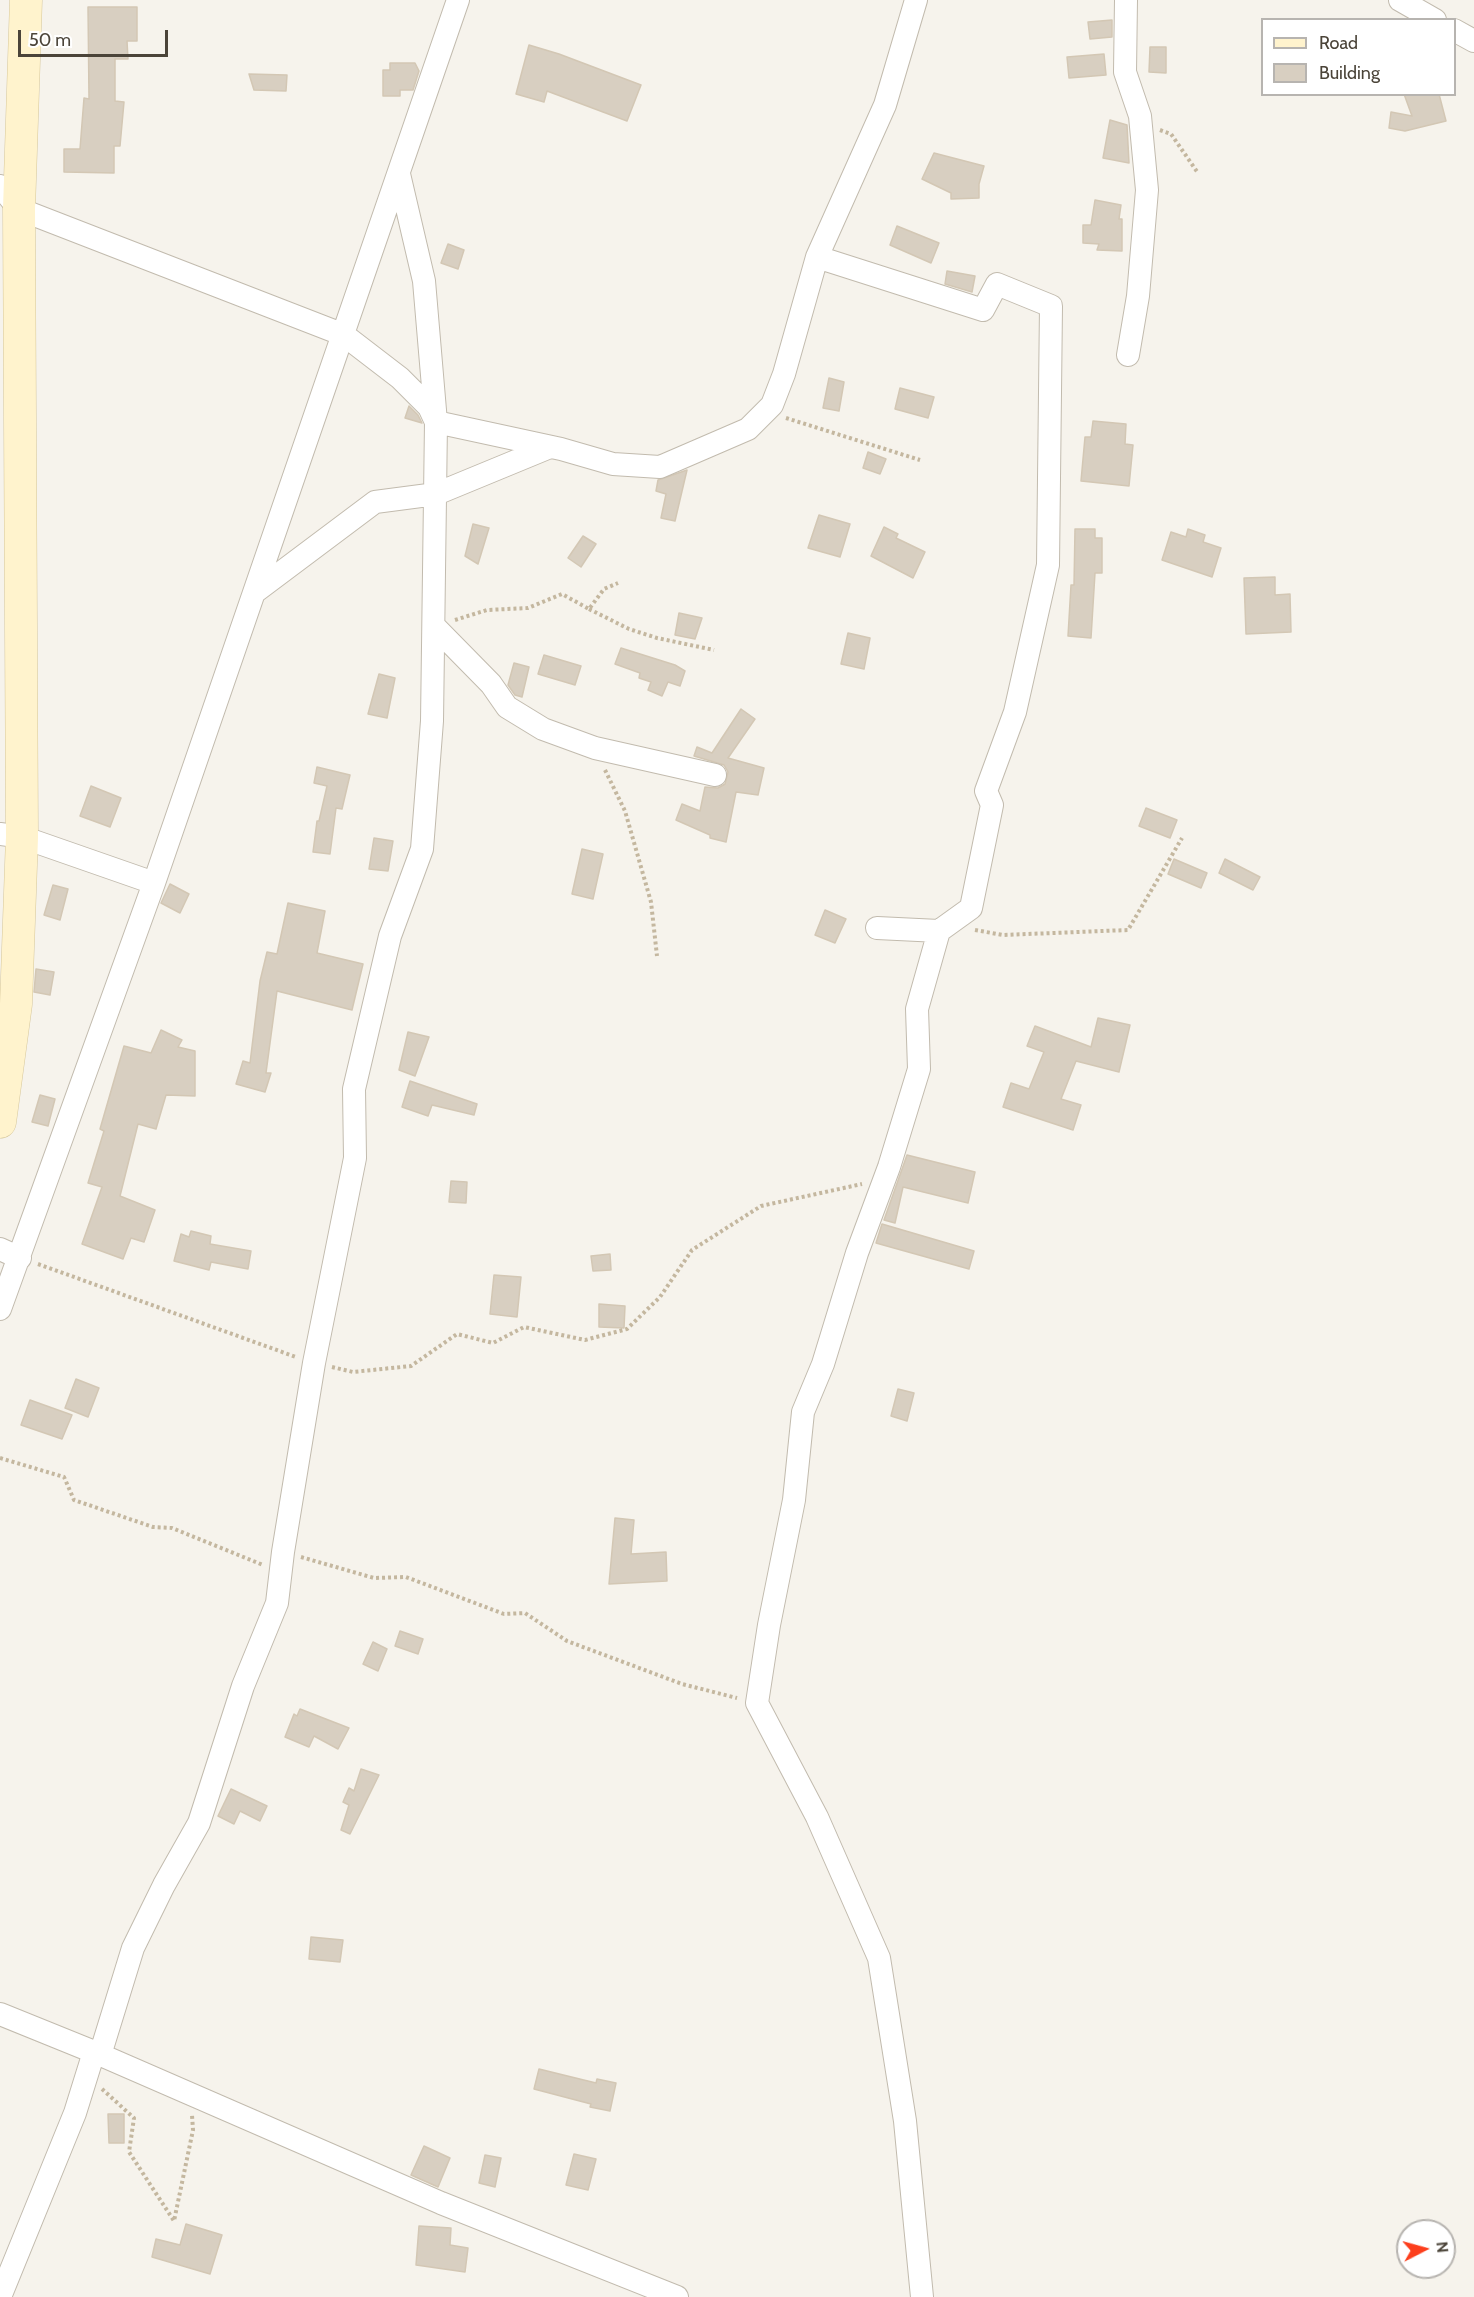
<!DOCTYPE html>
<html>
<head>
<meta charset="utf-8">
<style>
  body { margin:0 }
  #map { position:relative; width:1474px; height:2297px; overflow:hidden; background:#f6f3ec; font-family:Cabin,sans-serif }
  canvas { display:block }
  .legend { position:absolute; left:1261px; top:18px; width:195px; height:78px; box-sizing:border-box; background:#fff; border:2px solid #b7b4b0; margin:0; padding:8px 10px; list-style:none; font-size:18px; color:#4b4439 }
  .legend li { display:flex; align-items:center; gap:12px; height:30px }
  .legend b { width:30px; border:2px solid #b7b4b0 }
  .north { position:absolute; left:1396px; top:2219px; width:60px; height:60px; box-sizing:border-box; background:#fff; border:2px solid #b7b4b0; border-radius:50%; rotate:84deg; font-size:16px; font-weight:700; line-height:24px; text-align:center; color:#4b4439 }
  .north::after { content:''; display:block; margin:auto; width:21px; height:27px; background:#fc3f1d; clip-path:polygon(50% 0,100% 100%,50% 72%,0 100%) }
  .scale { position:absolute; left:18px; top:30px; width:150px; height:27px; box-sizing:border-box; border:3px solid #4b4439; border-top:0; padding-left:8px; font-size:18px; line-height:21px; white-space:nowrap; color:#4b4439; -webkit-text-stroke:4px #fff; paint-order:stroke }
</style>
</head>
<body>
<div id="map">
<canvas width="1474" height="2297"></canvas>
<ul class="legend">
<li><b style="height:8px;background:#fff3cd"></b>Road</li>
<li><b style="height:16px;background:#d8cfc1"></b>Building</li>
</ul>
<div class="north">N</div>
<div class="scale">50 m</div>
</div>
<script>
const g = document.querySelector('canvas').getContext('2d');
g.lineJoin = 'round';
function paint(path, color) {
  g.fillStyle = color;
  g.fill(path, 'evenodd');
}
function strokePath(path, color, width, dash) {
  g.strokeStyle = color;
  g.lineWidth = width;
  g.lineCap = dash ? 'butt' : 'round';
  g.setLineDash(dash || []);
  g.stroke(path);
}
const building = new Path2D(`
  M88,7H137V41H127L128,59H115V101L124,102L120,146H114V173L64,172V149H80L84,98L89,99Z
  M1112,20V37L1090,39L1088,22Z
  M529,45L559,54L641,85L627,121L547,91L544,102L516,94Z
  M1150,47H1166V73L1149,72Z
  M1104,54L1106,75L1069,78L1067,57Z
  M390,63H415L419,71L413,90H400V96H383V70H390Z
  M249,74L287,75L286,91L254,90Z
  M1404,94H1439L1446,121L1405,131L1389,128L1391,112L1412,116Z
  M1110,120L1127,125L1129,163L1103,158Z
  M934,153L984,166L979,184V198L951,199V193L922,179Z
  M1095,200L1121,205L1119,219H1122V251L1097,250L1099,244L1083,243V225H1091Z
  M897,226L939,243L931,263L890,245Z
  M448,244L464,250L458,269L441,263Z
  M947,271L975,276L972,292L945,284Z
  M829,378L844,382L839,411L823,408Z
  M900,388L934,397L928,418L895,409Z
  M409,406L418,415L422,423L405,418Z
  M1093,421L1126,424L1125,444L1133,445L1129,486L1081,481L1085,437H1091Z
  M868,452L886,459L880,474L863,468Z
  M687,470L675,521L661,518L666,494L656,491L658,480Z
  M819,515L850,524L840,557L808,548Z
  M473,524L489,528L478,564L465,556Z
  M884,527L898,534L896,538L925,552L913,578L871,556Z
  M1075,529H1095V538H1102V573H1095L1091,638L1068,636L1071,585H1074Z
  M1188,529L1205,535L1203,542L1221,548L1212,577L1162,560L1171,532L1186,537Z
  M583,536L596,544L581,567L568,558Z
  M1275,577V595L1290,594L1291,632L1246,634L1244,578Z
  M679,613L702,618L695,639L675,635Z
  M848,633L870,638L864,669L841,664Z
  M621,648L675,665L685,671L680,686L668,682L662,696L648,690L651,682L639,678L640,673L615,664Z
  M544,655L581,666L575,685L538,674Z
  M514,663L529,667L522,697L515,695L508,685Z
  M379,674L395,678L387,718L368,714Z
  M741,709L755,719L728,758L764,768L758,795L736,792L726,842L710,838V835L676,820L682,804L700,811L705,787L718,788L725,784L728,772L724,765L694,756L697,747L712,753Z
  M317,767L350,775L342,809L336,808L330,854L313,852L317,821H319L327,786L314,783Z
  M91,786L121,798L110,827L80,816Z
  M1146,808L1177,820L1170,838L1139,826Z
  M374,838L393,841L388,871L369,869Z
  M582,849L603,854L593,899L572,894Z
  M1174,859L1207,873L1201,888L1168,874Z
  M1225,859L1260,877L1253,890L1219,873Z
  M170,884L189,894L180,913L161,903Z
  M53,885L68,889L60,920L44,915Z
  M288,903L325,911L317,953L363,964L352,1010L277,991L266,1073H271L265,1092L236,1084L243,1061L250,1063L260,981L267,952L277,954Z
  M825,910L846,919L835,943L815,935Z
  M36,969L54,972L50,995L34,992Z
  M1098,1018L1130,1025L1119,1072L1076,1061L1061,1099L1081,1105L1073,1130L1003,1107L1011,1083L1029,1089L1044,1052L1027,1046L1035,1026L1091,1047Z
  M161,1030L182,1040L178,1047L195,1051V1096L166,1095L156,1129L138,1124L120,1196L155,1210L144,1242L131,1238L123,1259L82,1244L102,1187L88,1183L104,1131L100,1129L124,1046L151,1053Z
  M408,1032L429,1037L415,1076L399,1070Z
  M410,1081L477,1104L474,1115L432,1105L428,1116L402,1107Z
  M40,1095L55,1099L48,1126L32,1122Z
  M907,1155L975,1172L968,1203L903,1187L895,1223L884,1220Z
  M451,1181L467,1182L466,1203L449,1202Z
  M882,1224L974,1251L969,1269L876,1243Z
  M191,1231L211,1236L210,1244L251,1251L248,1269L211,1262L209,1270L174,1261L181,1234L189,1237Z
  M610,1254L611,1270L593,1271L591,1256Z
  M494,1275L521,1277L517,1317L490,1314Z
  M599,1304L625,1306L624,1328L599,1327Z
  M76,1379L99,1388L88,1417L65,1408Z
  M898,1389L914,1393L907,1421L891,1416Z
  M30,1400L72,1415L62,1439L21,1425Z
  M615,1518L634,1520L631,1554L666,1552L667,1581L609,1584Z
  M400,1631L423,1639L418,1654L395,1646Z
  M373,1642L387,1649L378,1671L363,1664Z
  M300,1709L349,1728L338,1749L314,1736L309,1747L285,1737L294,1714L297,1716Z
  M361,1769L379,1775L350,1834L341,1830L349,1805L343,1802L349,1788L354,1791Z
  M231,1789L267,1806L260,1821L240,1811L234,1824L218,1816Z
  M311,1937L343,1940L340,1962L309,1959Z
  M539,2069L596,2083L597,2079L616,2083L610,2111L590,2107L591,2104L534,2089Z
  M108,2114H124V2143H109Z
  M424,2146L450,2158L438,2187L411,2175Z
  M574,2154L596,2159L588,2190L566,2185Z
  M485,2155L501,2158L495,2187L479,2183Z
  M186,2224L222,2235L210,2274L152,2257L156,2239L180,2245Z
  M419,2226L451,2228L450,2245L468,2248L465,2272L416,2265Z`);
paint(building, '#d8cfc1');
strokePath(building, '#d3c7b4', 1.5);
const street = new Path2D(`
  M1126,0L1125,72L1140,116L1147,190L1138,296L1128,355
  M1400,0L1435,20
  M1454,30L1474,41
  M0,186L19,209L344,335L400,378L429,407L436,422L561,449L613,464L660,467L748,429L772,405L784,374L817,257L885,105L916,0
  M817,257L983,310L997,284L1051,306L1048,565L1015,712L986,791L992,805L971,908L939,931L877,928
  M255,592L375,502L436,494L550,447
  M434,626L491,684L507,707L543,729L595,748L715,775
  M0,834L22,837L154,883
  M0,1249L20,1258
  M0,1309L154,883L458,0
  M0,2014L94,2052L441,2203L677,2297
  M100,2055L133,1948L164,1885L199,1823L243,1686L277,1603L283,1552L314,1363L355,1158L354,1089L390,936L422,849L432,721L436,422L424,281L399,174
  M0,2297L75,2113L94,2052
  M922,2297L905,2121L879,1958L817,1817L757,1703L769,1625L794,1500L803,1412L823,1364L857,1253L889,1167L919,1069L917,1009L939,931`);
const secondary = new Path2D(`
  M0,1122L16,1004L22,837L19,209L26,0`);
strokePath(street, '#c2bbae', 24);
strokePath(secondary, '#d6c79b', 33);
strokePath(new Path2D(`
  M1160,130L1171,134L1198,173
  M786,418L920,460
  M589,609L629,629L657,638L714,650
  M455,620L487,610L528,608L562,594L589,609L604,589L618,583
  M605,770L625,811L651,902L657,956
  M975,930L1003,935L1128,930L1182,838
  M38,1264L296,1357
  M332,1367L353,1372L411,1366L457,1334L493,1343L524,1327L585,1340L627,1329L660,1297L692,1250L761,1206L862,1184
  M0,1458L64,1477L74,1500L153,1527L172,1528L263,1565
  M301,1557L374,1578L406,1577L504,1614L525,1613L567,1641L682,1684L737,1698
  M102,2089L134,2118L129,2152L174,2221L193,2130L192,2115`), '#c4b79f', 4, [3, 3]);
strokePath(street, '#fff', 22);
strokePath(secondary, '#fff3cd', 32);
</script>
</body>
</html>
